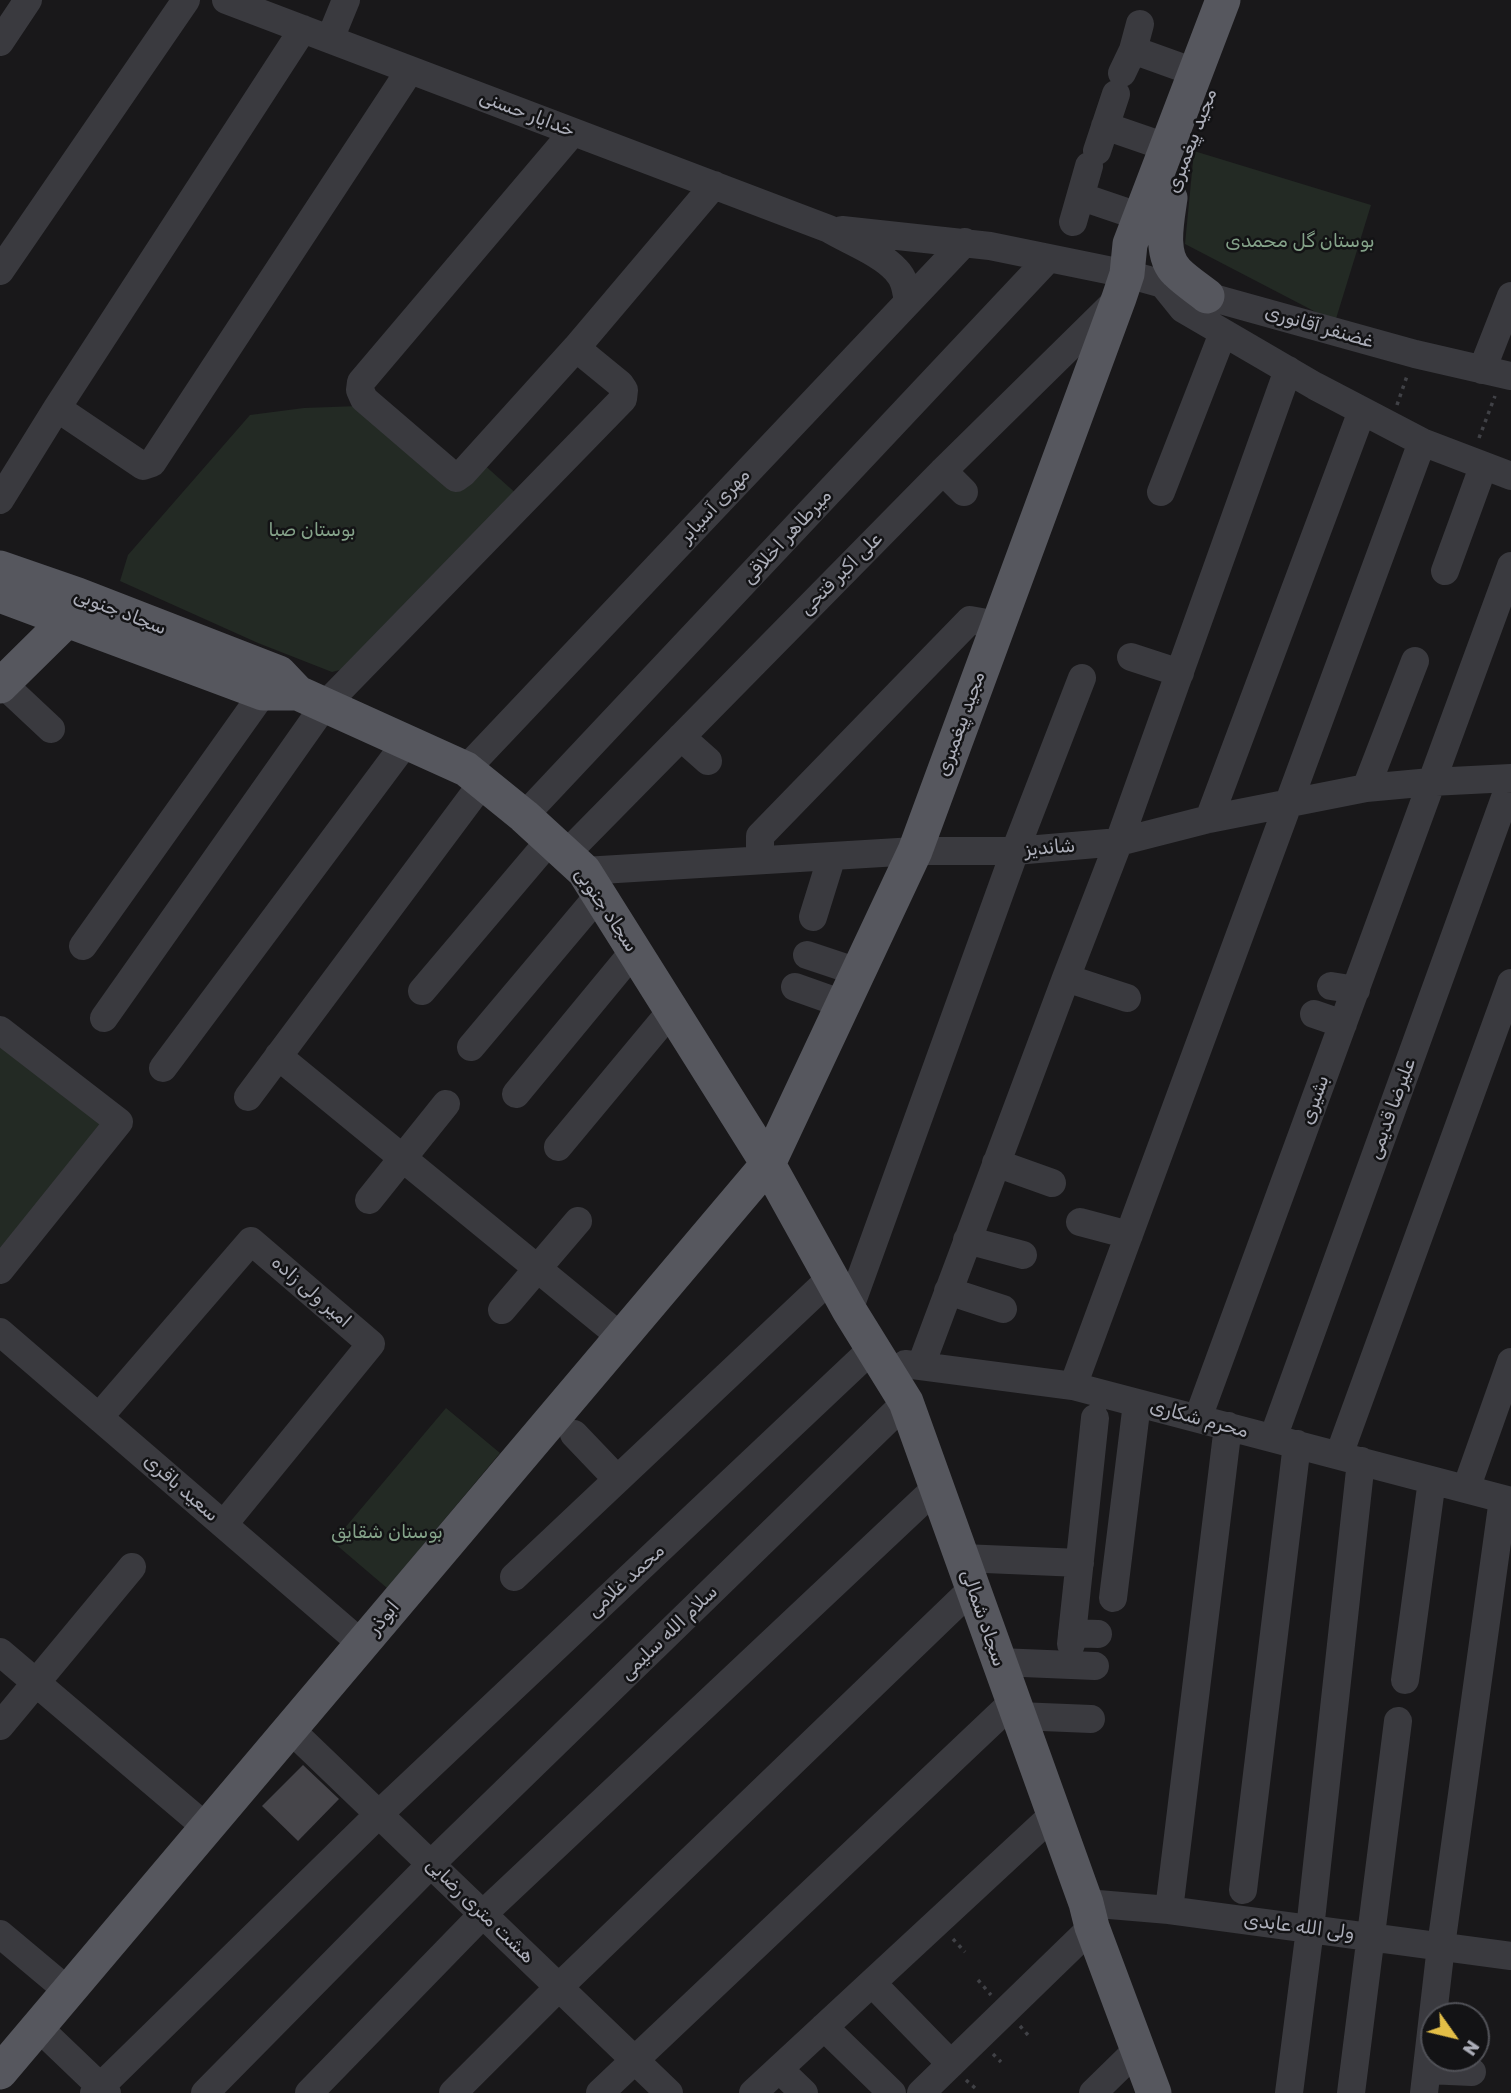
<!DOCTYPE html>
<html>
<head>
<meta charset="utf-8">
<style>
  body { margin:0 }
  #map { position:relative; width:1511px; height:2093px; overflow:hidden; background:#19181a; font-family:Rubik,sans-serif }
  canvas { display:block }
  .north { position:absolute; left:1420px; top:2002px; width:70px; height:70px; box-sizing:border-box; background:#131315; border:2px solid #505157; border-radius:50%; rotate:124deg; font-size:19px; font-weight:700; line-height:28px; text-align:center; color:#acaeb9 }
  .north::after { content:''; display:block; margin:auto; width:24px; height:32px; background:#e3be47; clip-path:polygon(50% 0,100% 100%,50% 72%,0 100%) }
</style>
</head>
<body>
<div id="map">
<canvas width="1511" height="2093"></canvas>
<div class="north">N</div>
</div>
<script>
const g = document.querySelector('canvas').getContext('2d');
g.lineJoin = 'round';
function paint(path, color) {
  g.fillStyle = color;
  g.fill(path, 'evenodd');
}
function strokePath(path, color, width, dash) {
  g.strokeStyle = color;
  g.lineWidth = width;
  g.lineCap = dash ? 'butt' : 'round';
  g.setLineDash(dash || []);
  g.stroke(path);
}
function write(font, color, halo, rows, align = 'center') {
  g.font = font + ' Rubik,"Noto Sans Arabic",sans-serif';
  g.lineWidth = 5;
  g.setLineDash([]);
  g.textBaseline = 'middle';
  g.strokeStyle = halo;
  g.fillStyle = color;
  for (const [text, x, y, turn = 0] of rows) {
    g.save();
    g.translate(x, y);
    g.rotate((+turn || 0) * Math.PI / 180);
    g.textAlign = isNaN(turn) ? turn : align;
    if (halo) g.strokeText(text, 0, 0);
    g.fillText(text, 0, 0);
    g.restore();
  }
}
paint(new Path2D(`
  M1194,151L1371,205L1335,322L1185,244Z
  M359,406L448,477L472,454L519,496L351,667L332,672L258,643L120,581L128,555L250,415L304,408Z
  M0,1037L111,1125L0,1262Z
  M446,1408L500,1453L387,1588L333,1542Z`), '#232a24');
paint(new Path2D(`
  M303,1765L339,1799L298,1841L262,1806Z`), '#46454a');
strokePath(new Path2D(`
  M1397,405L1407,376
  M1479,438L1495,396
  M953,1939L965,1952
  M978,1980L991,1995
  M1020,2026L1028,2035
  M993,2054L1001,2062
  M966,2080L975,2088`), '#404146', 3.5, [3.5, 5]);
strokePath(new Path2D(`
  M226,0L829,229C849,241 881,253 896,270C905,279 906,290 908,302
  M330,39L346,0
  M0,42L28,0
  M1133,50L1197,73
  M1122,73L1133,50L1140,24
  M1105,126L1169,148
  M573,132L361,382L360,390L364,399L456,478L463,473L576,348L714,185
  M1097,151L1116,94
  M1082,197L1141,217
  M1073,222L1089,166
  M842,230L990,246L1127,274L1415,354L1511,376
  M0,271L186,0
  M1162,283L1183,309L1315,386L1422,442L1511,476
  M1482,370L1511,296
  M57,408L143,466L152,463L410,70
  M943,471L964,492
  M1161,492L1223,333
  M0,500L57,408L303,29
  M1445,571L1483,467
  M1131,657L1180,673
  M3,684L51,729
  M681,737L708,761
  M466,769L965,242
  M1366,788L1415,661
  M524,816L1049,258
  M1209,819L1362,411
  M566,854L943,471L1117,300
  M760,860V836L970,620L998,625
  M584,871L915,851H1015L1119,842L1209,819L1366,788L1431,782L1511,778
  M813,917L832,856
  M83,946L263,693
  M807,955L858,972
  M1066,978L1127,998
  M1331,986L1356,990
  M795,987L843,1004
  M422,991L550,840
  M1314,1014L1343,1024
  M104,1018L324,706L623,399L624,390L620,384L576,348
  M0,1030L119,1122L0,1270
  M471,1047L599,895
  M278,1056L621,1337
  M163,1068L407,741
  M516,1094L634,951
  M248,1097L483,782
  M558,1147L672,1010
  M996,1163L1052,1183
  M369,1200L446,1104
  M1080,1222L1129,1235
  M967,1240L1023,1255
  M948,1291L1003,1309
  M502,1310L578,1221
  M849,1310L1015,851L1082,678
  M0,1332L362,1644
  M905,1364L1073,1386L1511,1501
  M921,1365L1066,978L1121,836L1288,370
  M1073,1386L1422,442
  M99,1417L251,1241L371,1344L224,1524
  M1198,1418L1511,566
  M574,1434L617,1479
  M1273,1438L1511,781
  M1339,1455L1511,983
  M1466,1489L1511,1362
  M962,1558L1080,1563
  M514,1577L831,1278
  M1113,1598L1137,1403
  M1072,1633L1098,1634
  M1071,1644L1095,1418
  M0,1652L207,1828
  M999,1662L1095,1666
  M1405,1680L1432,1480
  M1018,1716L1091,1719
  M0,1726L132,1567
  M290,1729L669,2093
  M1243,1890L1297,1444
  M1086,1903L1169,1910L1511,1956
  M1169,1910L1228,1426
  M0,1934L68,1991
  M872,1983L951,2064
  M38,2027L107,2093
  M824,2027L892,2093
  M779,2069L804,2093
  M1427,2070L1472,2072
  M94,2093L379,1814L872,1349
  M205,2093L431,1864L906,1402
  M309,2093L483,1914L937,1487
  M453,2093L559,1987L973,1588
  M600,2093L1013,1702
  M753,2093L1054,1814
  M921,2093L1092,1927
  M1093,2093L1139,2048
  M1289,2093L1310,1929L1361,1461
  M1351,2093L1398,1721
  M1424,2093L1441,1946L1503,1499`), '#3a3a3f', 28);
strokePath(new Path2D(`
  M1170,198C1167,220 1159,255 1177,272C1186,281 1197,288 1207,296
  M0,568L78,595L279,673L298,693L466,769L524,816L584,871L768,1164L849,1310L906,1402L1086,1903L1092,1927L1154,2093
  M0,595L263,693H298
  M0,686L67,620L75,601
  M0,2072L768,1164L915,851L1119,298L1127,274L1130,244L1223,0`), '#56575e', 35);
write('19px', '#acaeb9', '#131315', [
  ["خدایار حسنی",527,114,21],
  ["مجید پیغمبری",1192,141,-69],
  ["غضنفر آقانوری",1319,327,16],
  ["مهری آسیابر",715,506,-47],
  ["میرطاهر اخلاقی",787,537,-47],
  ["علی اکبر فتحی",841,574,-45],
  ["سجاد جنوبی",120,612,21],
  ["مجید پیغمبری",961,724,-70],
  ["شاندیز",1050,848,-5],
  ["سجاد جنوبی",606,910,56],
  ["بشیری",1315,1100,-70],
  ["علیرضا قدیمی",1392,1109,-70],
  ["امیر ولی زاده",311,1292,41],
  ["محرم شکاری",1199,1419,15],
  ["سعید باقری",181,1488,41],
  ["محمد غلامی",626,1581,-43],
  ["ابوذر",384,1618,-50],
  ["سجاد شمالی",983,1618,71],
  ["سلام الله سلیمی",669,1633,-44],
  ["هشت متری رضایی",480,1911,44],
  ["ولی الله عابدی",1299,1927,7]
]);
write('19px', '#84a289', '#131315', [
  ["بوستان گل محمدی",1300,242],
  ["بوستان صبا",312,531],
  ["بوستان شقایق",387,1533]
]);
</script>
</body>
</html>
